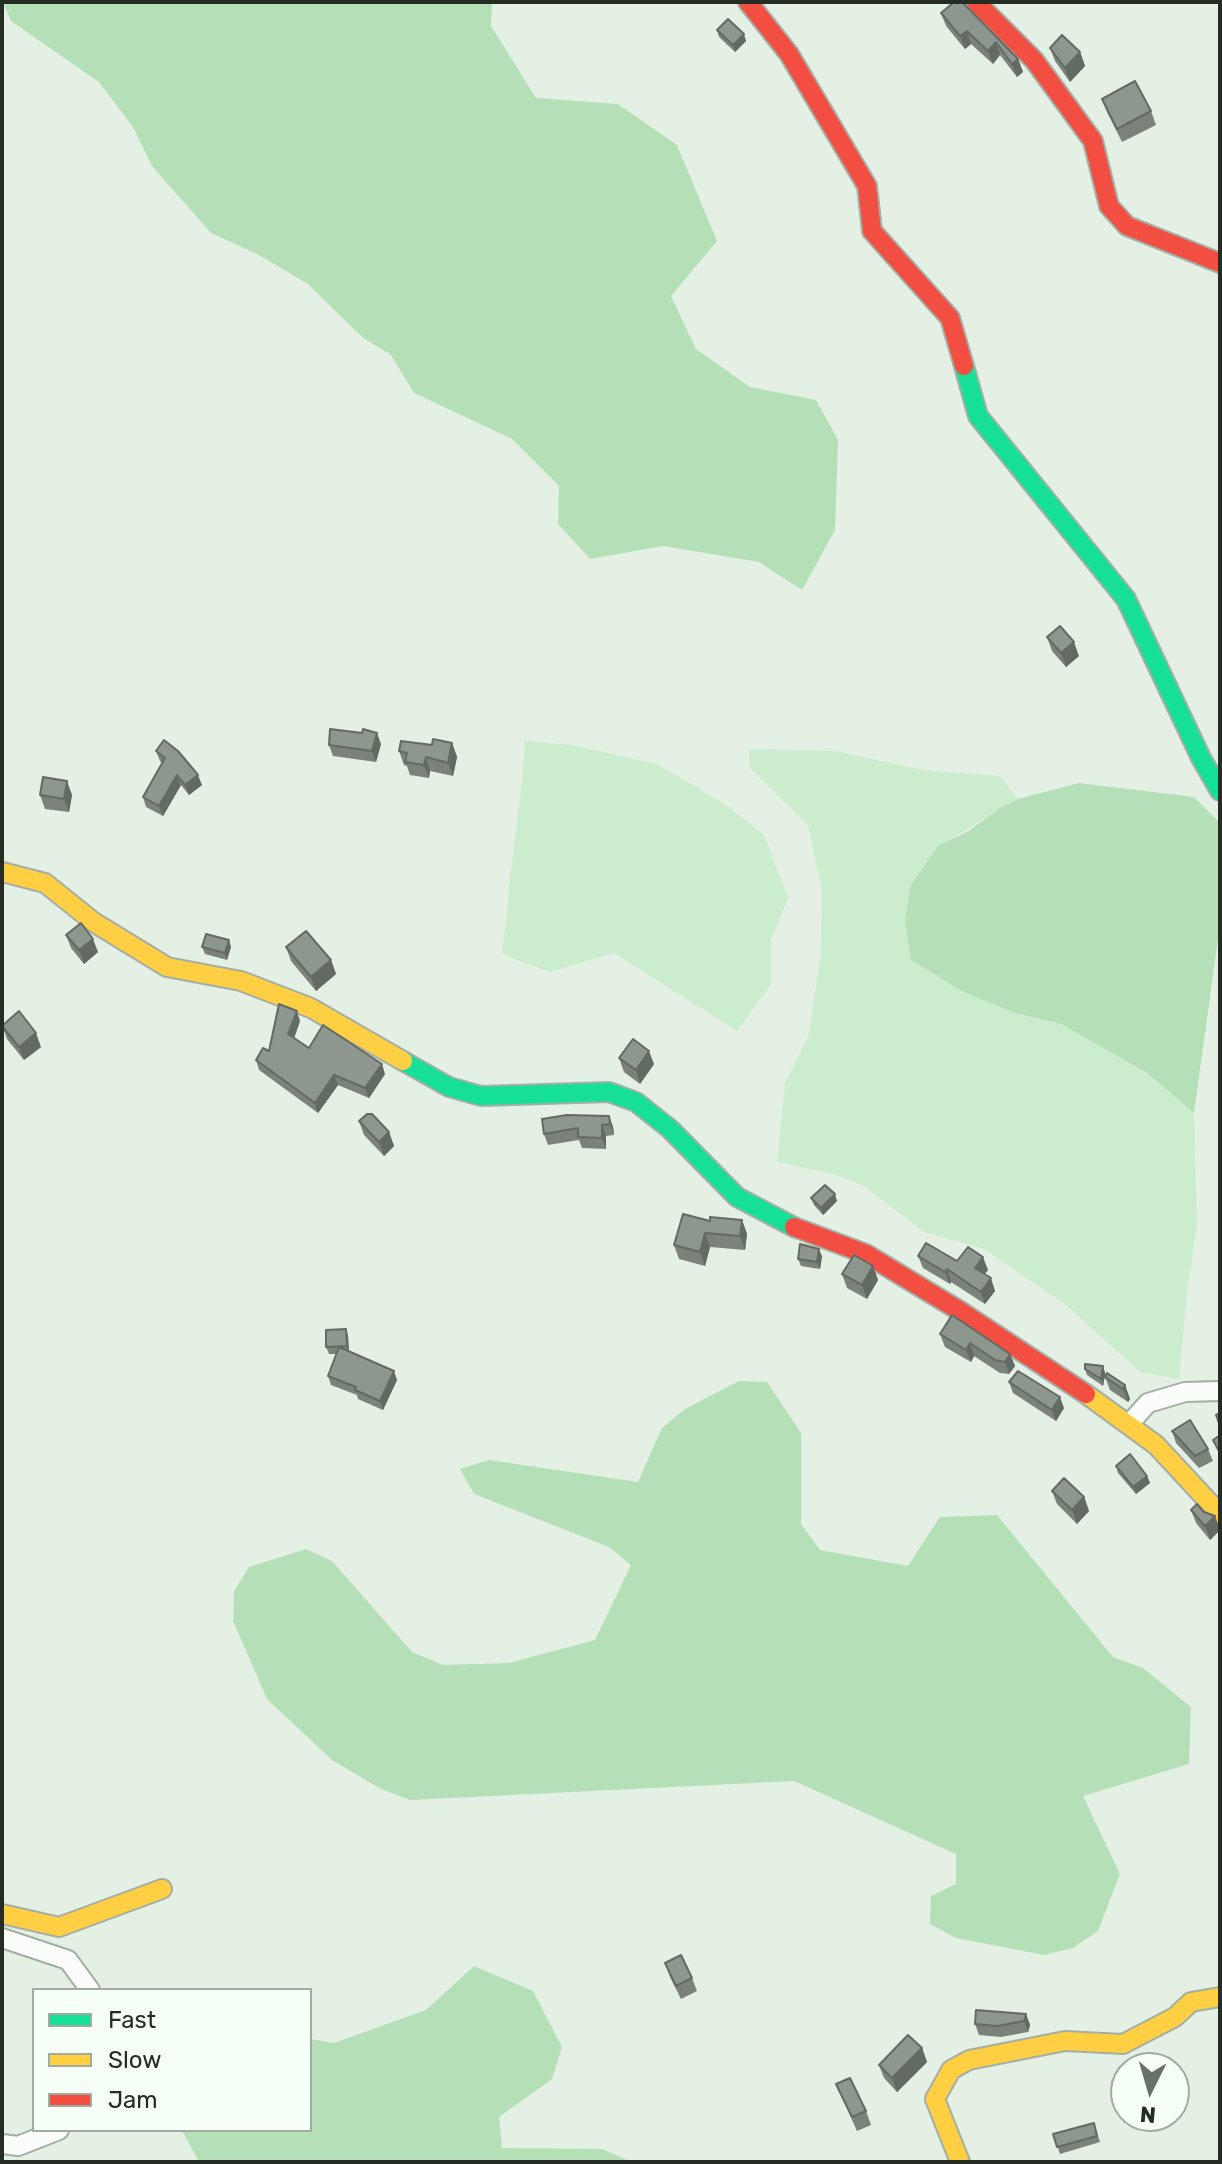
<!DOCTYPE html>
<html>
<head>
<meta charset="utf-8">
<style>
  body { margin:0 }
  #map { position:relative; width:1222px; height:2164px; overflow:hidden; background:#e4f0e4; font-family:Rubik,sans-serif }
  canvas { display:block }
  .frame { position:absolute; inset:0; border:4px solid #242c24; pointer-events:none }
  .legend { position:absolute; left:32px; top:1988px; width:280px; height:144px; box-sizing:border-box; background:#f5fff5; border:2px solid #a1aba1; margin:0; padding:10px 14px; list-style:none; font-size:24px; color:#242c24 }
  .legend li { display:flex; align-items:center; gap:16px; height:40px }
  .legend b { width:40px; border:2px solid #a1aba1 }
  .north { position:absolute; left:1110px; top:2052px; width:80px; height:80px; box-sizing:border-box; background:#f5fff5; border:2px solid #a1aba1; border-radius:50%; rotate:185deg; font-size:22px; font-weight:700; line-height:32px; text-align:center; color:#242c24 }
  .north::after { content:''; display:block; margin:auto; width:28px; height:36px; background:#677167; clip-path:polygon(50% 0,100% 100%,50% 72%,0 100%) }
</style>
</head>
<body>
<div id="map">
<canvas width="1222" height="2164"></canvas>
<div class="frame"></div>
<ul class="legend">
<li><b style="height:10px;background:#16e098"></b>Fast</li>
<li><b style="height:10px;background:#ffcf43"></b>Slow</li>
<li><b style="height:10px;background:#f24e42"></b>Jam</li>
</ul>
<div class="north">N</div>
</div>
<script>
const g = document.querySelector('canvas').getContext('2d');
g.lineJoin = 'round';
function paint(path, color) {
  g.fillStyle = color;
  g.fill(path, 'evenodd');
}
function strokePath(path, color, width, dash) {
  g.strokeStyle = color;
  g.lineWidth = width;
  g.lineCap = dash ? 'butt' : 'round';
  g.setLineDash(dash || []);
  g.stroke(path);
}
paint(new Path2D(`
  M525,741L571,745L657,764L691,784L727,806L764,835L788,898L771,940V984L737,1031L614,953L549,972L502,954C507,920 508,887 513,854C518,816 523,779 525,741Z
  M749,749L835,751L922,770L999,776L1018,799C990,812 967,832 939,845L1015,1013L1061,1024L1147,1073L1194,1113L1197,1226L1187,1293L1179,1379L1140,1372L1066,1305L984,1249L924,1232L864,1186L834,1174L777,1162L785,1084L808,1037L821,954L822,890L808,825L750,768Z`), '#cbeccd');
paint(new Path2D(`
  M3,2H492L491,26L536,98L618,104L677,145L717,241L671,296L696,349L750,387L816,400L838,440L835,530L802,590L759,562L663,546L590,559L558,524L559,486L512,439L414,393L391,355L362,337L308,284L257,254L211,233L152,166L133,127L99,82L11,21Z
  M1079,783L1194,797L1220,823V924L1194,1113L1147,1073L1061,1024L1015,1013L964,992L911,960L905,920L911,885L939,845L967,832L1000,808L1018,799Z
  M739,1381L767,1382L801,1433V1524L820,1550L908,1566L940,1517L997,1515L1113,1657L1143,1668L1191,1707L1189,1764L1083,1796L1120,1874L1098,1931L1073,1948L1044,1955L956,1938L930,1924L931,1896L956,1884V1854L794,1781L410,1800L381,1789L332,1760L267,1699L233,1621L234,1591L249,1567L306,1549L332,1561L412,1652L443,1665L509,1663L595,1640L631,1565L609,1547L474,1494L460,1469L489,1460L638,1482L662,1428L685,1409Z
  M474,1966L533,1991L562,2047L552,2079L499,2117L502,2148L602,2149L632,2162H199L182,2130H310V2039L334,2043L426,2010Z`), '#b5e0b7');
const street = new Path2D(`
  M1129,1424L1148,1403L1185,1392L1220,1391
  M2,1938L68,1960L90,1990
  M2,2144L18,2146L59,2130`);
const fast = new Path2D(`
  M964,366L978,416L1126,599L1201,758L1220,791
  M403,1061L449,1087L481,1096L609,1092L636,1102L670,1129L737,1197L794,1227`);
const slow = new Path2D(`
  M2,872L45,883L95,923L167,967L241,981L311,1008L403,1061
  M1086,1394L1156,1445L1220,1514
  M2,1914L59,1927L162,1889
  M960,2162L935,2099L951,2070L969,2060L1065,2041L1123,2044L1175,2017L1191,2002L1220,1997`);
const jam = new Path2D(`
  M748,2L789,54L867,186L872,231L950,318L964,366
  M976,2L1034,60L1093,141L1109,206L1127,226L1220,263
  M794,1227L866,1254L960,1311L1086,1394`);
strokePath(street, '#a5aea5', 22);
strokePath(fast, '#a5aea5', 22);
strokePath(slow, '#a5aea5', 22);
strokePath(jam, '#a5aea5', 22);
strokePath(street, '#fbfdfb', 18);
strokePath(fast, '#16e098', 18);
strokePath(slow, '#ffcf43', 18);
strokePath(jam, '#f24e42', 18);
paint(new Path2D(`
  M951,2H962L1018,59L1023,72L1017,77L1000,55L993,64L971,44L965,49L946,26L941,13L952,4Z
  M717,30L746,41L735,52L719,37Z
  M1050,48L1080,52L1085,66L1070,82L1055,61Z
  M1102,99L1151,111L1156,125L1122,142L1107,112Z
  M1047,637L1079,656L1066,667L1052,651Z
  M452,743L457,757L453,776L430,771L429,778L410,775L407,766L404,765L399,751Z
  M381,744L376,762L333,756L329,745Z
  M156,751L202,785L189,795L181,785L163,816L146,807L143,797L162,763L160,761Z
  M40,795H72L69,812L45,809Z
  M66,935L98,952L84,964L71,948Z
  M202,947H231L227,960L205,954Z
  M286,947L331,960L336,974L316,991L291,961Z
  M300,1021L294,1038L309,1048L385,1074L369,1098L338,1085L318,1113L259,1070L256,1060L269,1051Z
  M2,1025L41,1047L24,1060L7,1039Z
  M619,1058L654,1064L640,1084L624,1072Z
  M609,1116L613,1127L614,1135L606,1136V1149L582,1148L579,1140L548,1145L544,1134Z
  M359,1121L389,1132L394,1146L384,1156L364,1135Z
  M811,1198L837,1201L823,1215L814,1205Z
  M742,1220L747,1234L745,1250L710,1247L705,1266L679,1259L674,1245L710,1221Z
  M822,1256L820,1269L801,1266L798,1259Z
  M918,1256L957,1261L988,1270L984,1274L995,1291L985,1304L951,1282L950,1284L923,1268Z
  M873,1266L878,1280L867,1299L847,1288L842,1274Z
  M346,1329L348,1336L349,1351L397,1380L383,1410L358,1399L357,1395L331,1385L328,1376L337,1354H329L326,1347Z
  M940,1334L1010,1354L1015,1366L1009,1374L1000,1373L974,1356L971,1362L945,1347Z
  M1103,1366L1105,1373V1376L1125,1385L1130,1399L1128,1402L1110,1390L1105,1377L1103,1386L1087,1375L1085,1369Z
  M1009,1382L1064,1408L1056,1421L1013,1393Z
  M1172,1431L1208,1449L1213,1461L1199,1468L1176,1443Z
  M1116,1466L1147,1476L1150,1483L1136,1494L1118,1473Z
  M1052,1491L1084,1497L1089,1511L1077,1524L1057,1504Z
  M1191,1510L1204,1512L1215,1516L1220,1530L1210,1540L1196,1523Z
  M665,1963L692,1978L697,1991L681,1999L670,1977Z
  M1026,2014L1030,2025L1028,2032L1001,2037L979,2035L975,2024Z
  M922,2048L927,2062L897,2092L884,2078L879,2065Z
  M836,2084L866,2111L871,2125L857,2131Z
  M1094,2123L1100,2142L1060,2154L1053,2134Z`), '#7a827a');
paint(new Path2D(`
  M967,31L971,44L965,49L960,36Z
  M744,34L746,41L735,52L733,45Z
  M996,42L1000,55L993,64L988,51Z
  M1080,52L1085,66L1070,82L1065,68Z
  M1018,59L1023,72L1017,77L1012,64Z
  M1074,642L1079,656L1066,667L1061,653Z
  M377,733L381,744L376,762L372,751Z
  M452,743L457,757L453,776L448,763Z
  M426,757L430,771L429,778L424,765Z
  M177,775L181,785L163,816L159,806Z
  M198,775L202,785L189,795L185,785Z
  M67,781L72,795L69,812L64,799Z
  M93,939L98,952L84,964L79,950Z
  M229,940L231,947L227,960L225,953Z
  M331,960L336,974L316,991L311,977Z
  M297,1011L300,1021L292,1044L288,1034Z
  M36,1033L41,1047L24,1060L19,1047Z
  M649,1051L654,1064L640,1084L636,1070Z
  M382,1064L385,1074L369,1098L365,1088Z
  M334,1075L338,1085L318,1113L315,1103Z
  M609,1116L613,1127L614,1135L610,1124Z
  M602,1125L606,1136V1149L602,1138Z
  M389,1132L394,1146L384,1156L379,1142Z
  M835,1194L837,1201L823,1215L821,1208Z
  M742,1220L747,1234L745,1250L740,1236Z
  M705,1233L710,1247L705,1266L700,1252Z
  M819,1249L822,1256L820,1269L817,1262Z
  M983,1257L988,1270L980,1280L975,1268Z
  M873,1266L878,1280L867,1299L862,1285Z
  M947,1269L951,1282L950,1284L945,1272Z
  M991,1278L995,1291L985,1304L981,1292Z
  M346,1329L348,1336L349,1353L347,1346Z
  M970,1343L974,1356L971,1362L966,1350Z
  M1010,1354L1015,1366L1009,1374L1005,1362Z
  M1103,1366L1105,1373L1103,1386L1101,1379Z
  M394,1371L397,1380L383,1410L380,1401Z
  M1125,1385L1130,1399L1128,1402L1123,1389Z
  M1060,1397L1064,1408L1056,1421L1052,1410Z
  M1147,1476L1150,1483L1136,1494L1133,1487Z
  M1084,1497L1089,1511L1077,1524L1072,1510Z
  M1215,1516L1220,1530L1210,1540L1205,1526Z
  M1026,2014L1030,2025L1028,2032L1024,2021Z
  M922,2048L927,2062L897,2092L892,2078Z`), '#636a63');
const building = new Path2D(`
  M954,2H962L1018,59L1012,64L996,42L988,51L967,31L960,36L941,13Z
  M728,19L744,34L733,45L717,30Z
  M1062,35L1080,52L1065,68L1050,48Z
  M1135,81L1151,111L1117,129L1102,99Z
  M1060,626L1074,642L1061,653L1047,637Z
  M330,729L362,733L363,729L377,733L372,751L329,745Z
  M433,739L452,743L448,763L426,757L424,765L405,762L407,753L399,751L401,741L432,745Z
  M164,740L178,751L198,775L185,785L177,775L159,806L143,797L165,758L156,751Z
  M43,777L67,781L64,799L40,795Z
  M81,923L93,939L79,950L66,935Z
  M306,931L331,960L311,977L286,947Z
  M206,934L229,940L225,953L202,947Z
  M279,1004L297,1011L288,1034L309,1048L323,1025L382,1064L365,1088L334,1075L315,1103L256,1060L263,1048L269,1051Z
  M19,1011L36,1033L19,1047L2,1026Z
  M633,1039L649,1051L636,1070L619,1058Z
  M367,1114H372L389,1132L379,1142L359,1121Z
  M567,1115L609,1116L610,1124L602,1125V1138L578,1137V1128L544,1134L542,1119Z
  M825,1185L835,1194L821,1208L811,1198Z
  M683,1214L710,1221V1217L742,1220L740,1236L705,1233L700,1252L674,1245Z
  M926,1243L957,1261L968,1247L983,1257L975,1268L991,1278L981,1292L947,1269L945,1272L918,1256Z
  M800,1244L819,1249L817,1262L798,1259Z
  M854,1255L873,1266L862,1285L842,1274Z
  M952,1315L1010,1354L1005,1362L995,1360L970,1343L966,1350L940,1334Z
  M346,1329L347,1346L326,1347V1330Z
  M339,1347L394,1371L380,1401L355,1390L356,1387L328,1376Z
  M1085,1364L1103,1366L1101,1379L1085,1369Z
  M1018,1371L1060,1397L1052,1410L1009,1382Z
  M1107,1373L1125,1385L1123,1389L1105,1377Z
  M1220,1413V1426L1216,1415Z
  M1190,1420L1208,1449L1195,1456L1172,1431Z
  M1220,1435V1453L1213,1440Z
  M1130,1454L1147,1476L1133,1487L1116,1466Z
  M1064,1478L1084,1497L1072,1510L1052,1491Z
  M1197,1504L1204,1512L1215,1516L1205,1526L1191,1510Z
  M681,1955L692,1978L676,1986L665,1963Z
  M976,2010L1026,2014L1024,2021L997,2026L975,2024Z
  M908,2035L922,2048L892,2078L879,2065Z
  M850,2078L866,2111L852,2117L836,2084Z
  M1094,2123L1097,2136L1057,2147L1053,2134Z`);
paint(building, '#8e978e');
strokePath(building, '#636a63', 2);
</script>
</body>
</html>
